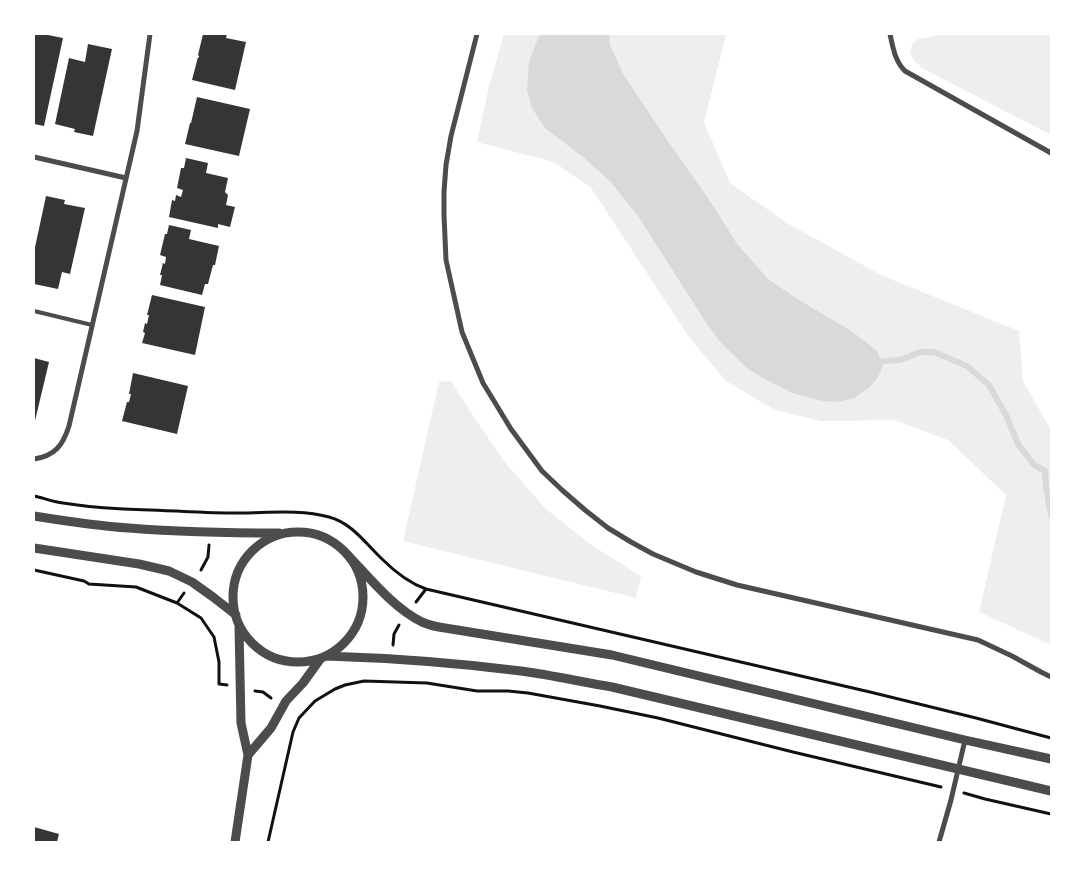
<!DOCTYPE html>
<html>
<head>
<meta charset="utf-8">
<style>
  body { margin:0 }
  #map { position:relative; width:1085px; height:876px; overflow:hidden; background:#fff; font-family:"Alegreya Sans",sans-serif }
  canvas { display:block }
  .frame { position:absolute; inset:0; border:35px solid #fff; pointer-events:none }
</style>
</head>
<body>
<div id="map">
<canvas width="1085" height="876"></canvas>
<div class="frame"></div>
</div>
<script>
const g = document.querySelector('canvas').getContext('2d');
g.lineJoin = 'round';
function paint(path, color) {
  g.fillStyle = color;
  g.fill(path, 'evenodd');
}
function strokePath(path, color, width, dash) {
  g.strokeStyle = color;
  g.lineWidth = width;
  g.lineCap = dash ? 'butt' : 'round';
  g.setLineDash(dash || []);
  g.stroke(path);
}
paint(new Path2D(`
  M504,34L726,35L704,122L730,183L787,223L883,276L1019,331L1023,381L1051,430V645L979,612L1006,495L948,440L894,420L821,421L775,410L726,381L689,337L591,188L554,162L477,142L489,86Z
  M947,34H1051V135L922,68L913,59L910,52L913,43L918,39Z
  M451,381L475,419L507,465L546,509L593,546L641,576L636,598L403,541L439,382Z`), '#eee');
paint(new Path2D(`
  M542,34H609L610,45L623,74L665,137L714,207L737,244L768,279L796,298L853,332L877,351L881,361L884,363L878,377L869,388L854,398L838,402L823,401L795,394L763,378L747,368L721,343L705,321L638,216L610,181L583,157L545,128L532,108L527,90L529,62L538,38Z`), '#d9d9d9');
strokePath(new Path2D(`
  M874,362L900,360L920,352H934L967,366L989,385L1006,415L1018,444L1034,465L1045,471L1046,487L1051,516`), '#d9d9d9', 6);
paint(new Path2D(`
  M34,34H43L63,38L44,126L34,124Z
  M203,34H227L226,38L246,42L235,90L192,80L198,57L199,58V56L198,55Z
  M88,44L112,49L93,136L74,132L75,129L55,124L69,58L85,62Z
  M197,97L250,109L239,156L185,144L190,123H191Z
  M186,158L208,163L206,173L228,178L225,192L228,195L226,205L235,207L230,227L218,224V228L169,217L172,200L175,201L176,195L181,197L183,190L177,188L181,168H184Z
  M46,196L65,200L64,204L85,208L70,274L62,272L58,289L34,284V252Z
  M169,225L191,230L189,239L219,246L215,265H213L208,284H205L202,295L160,285L162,275H160L163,263L165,264L166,257L160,255L165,234H167Z
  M152,295L205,307L195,355L142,343L145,333L143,332L145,323L147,324L149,315H147Z
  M34,358L49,362L34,425Z
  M133,373L188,386L177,434L122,421L127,402H129L131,394H129Z
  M34,827L59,834L57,842H34Z`), '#353535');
strokePath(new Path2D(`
  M34,496C44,498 53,502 63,503C100,509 140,510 177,511C198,512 218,513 238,513C269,513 299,509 329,517C352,523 366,544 382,559C395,572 409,583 426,589L870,692L976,718L1051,738
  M34,570L84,581L89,584L136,587L177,603L201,618L214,637L219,662V684L227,685
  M201,570L208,557L209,545
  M416,602L426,589
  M177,603L184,593
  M393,645L394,634L399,625
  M255,691L263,692L271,698
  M964,793L985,799L1051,814
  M268,842L293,732L299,718L315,701L335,689L345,685L364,681L427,683L477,691H508L528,693L600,706L658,718L793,752L941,787`), '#111', 3);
strokePath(new Path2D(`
  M34,311L92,325`), '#4c4c4c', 4);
strokePath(new Path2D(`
  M477,34L451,136L446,165L444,192V215L446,260L462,332L483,383L511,429L542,471L562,490L585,510L608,528L631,542L653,554L696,572L737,585L978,640L1012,656L1041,672L1051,677
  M890,34C893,48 895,61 905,71L1051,153
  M34,157L126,178
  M34,459C55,456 63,445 69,426L137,131L150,34
  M939,842L951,800L965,740`), '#4c4c4c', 5);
strokePath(new Path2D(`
  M34,516C65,521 97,526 129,528C179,532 229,533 279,533
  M233 597a65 65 0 1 1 130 0a65 65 0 1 1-130 0Z
  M34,548L139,564L169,571L192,582L213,597L236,615
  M346,553C368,576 393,608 422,622C429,625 437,627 445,628L612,655L965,740L1051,759
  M326,656C390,658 458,663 521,671C551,675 582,682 612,687L1051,791
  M248,755L271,728L286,701L303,683L321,658
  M235,842L248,755L241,723L239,627`), '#4c4c4c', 9);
</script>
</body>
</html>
